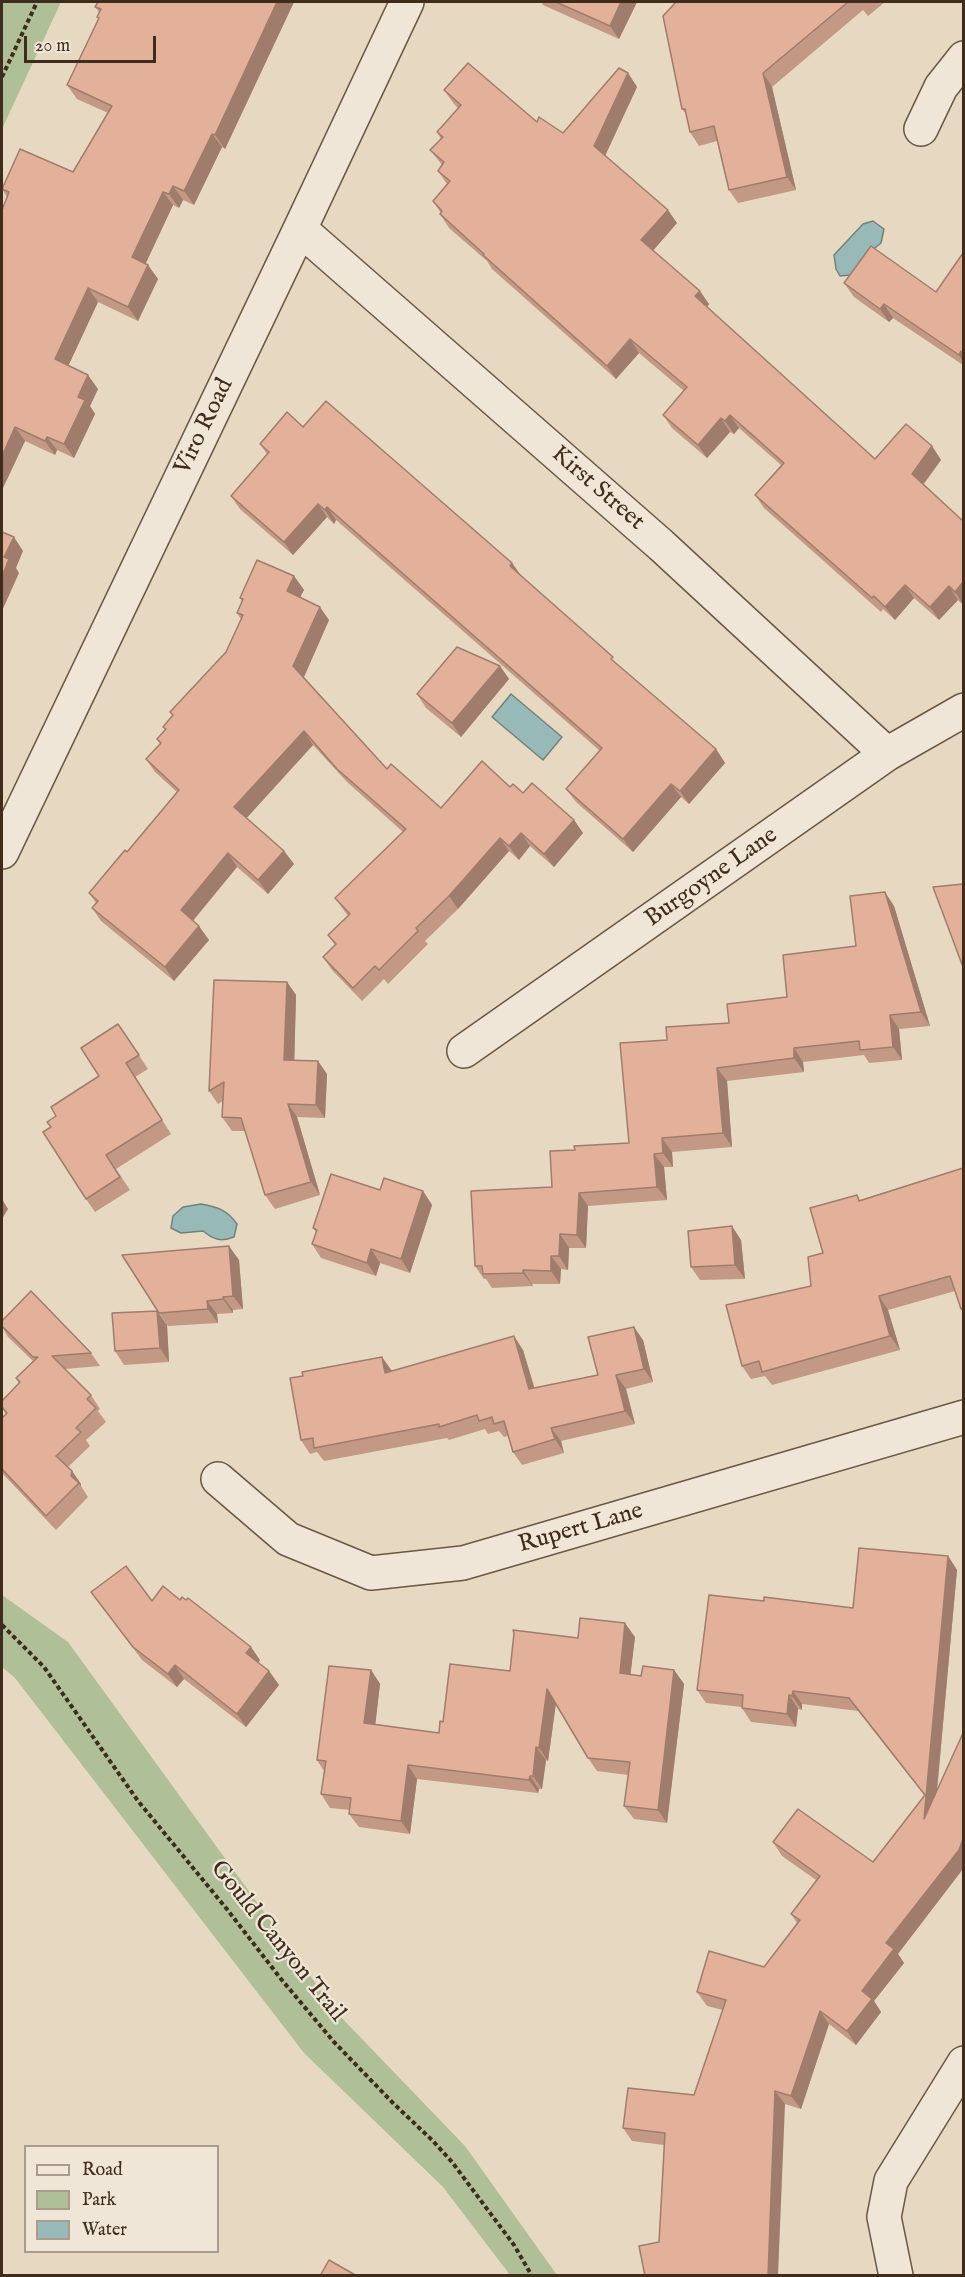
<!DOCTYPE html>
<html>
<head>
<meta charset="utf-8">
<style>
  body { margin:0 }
  #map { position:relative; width:965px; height:2277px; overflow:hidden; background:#e7d9c1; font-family:"IM FELL English",serif }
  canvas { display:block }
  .frame { position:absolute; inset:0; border:3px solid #3f2c1b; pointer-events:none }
  .legend { position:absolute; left:24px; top:2145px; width:195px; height:108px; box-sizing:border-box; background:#efe6d7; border:2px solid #a99c8c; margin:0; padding:8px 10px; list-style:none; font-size:18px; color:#3f2c1b }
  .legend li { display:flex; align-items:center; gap:12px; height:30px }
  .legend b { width:30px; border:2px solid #a99c8c }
  .scale { position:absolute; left:24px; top:36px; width:132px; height:27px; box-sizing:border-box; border:3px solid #3f2c1b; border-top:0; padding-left:8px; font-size:18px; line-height:21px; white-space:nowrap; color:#3f2c1b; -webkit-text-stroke:4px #efe6d7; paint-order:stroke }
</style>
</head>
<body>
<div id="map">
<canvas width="965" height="2277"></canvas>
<div class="frame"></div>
<ul class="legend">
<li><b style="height:8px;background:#efe6d7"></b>Road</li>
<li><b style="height:16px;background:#afc098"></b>Park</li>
<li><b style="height:16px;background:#97b9b8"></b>Water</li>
</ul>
<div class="scale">20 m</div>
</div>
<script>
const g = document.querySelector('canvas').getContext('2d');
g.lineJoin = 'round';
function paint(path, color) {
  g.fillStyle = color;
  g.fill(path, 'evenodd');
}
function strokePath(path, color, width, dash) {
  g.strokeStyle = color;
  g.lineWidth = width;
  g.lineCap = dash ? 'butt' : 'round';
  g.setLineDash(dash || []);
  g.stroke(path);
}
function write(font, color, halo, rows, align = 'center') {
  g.font = font + ' "IM FELL English",serif';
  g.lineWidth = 4.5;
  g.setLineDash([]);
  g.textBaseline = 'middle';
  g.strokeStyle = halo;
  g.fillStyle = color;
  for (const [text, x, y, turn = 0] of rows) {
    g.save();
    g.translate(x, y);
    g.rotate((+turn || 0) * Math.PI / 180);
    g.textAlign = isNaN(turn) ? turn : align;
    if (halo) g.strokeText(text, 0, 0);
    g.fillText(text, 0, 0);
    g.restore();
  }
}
paint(new Path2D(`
  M3,2H61L2,129V4Z
  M2,1595L68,1642L338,2014L465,2146L557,2275H510L443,2187L304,2053L15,1678L2,1667Z`), '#afc098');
const water = new Path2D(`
  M873,221L884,229L881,243L870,252L850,275L840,276L836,269L834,255L863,224Z
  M511,694L562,737L543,760L492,717Z
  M201,1204C218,1207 227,1210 237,1224L234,1237C221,1242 214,1240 203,1231L181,1233L171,1228L173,1216L183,1207Z`);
paint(water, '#97b9b8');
strokePath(water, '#748179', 1.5);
const minor = new Path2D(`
  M921,129L941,87L964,58
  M300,229L661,545L887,754
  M2,852L300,229L407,2
  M464,1051L887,754L964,710
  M218,1479L288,1539L371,1573L463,1563L964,1417
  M896,2276L884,2217L891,2181L964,2063`);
strokePath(minor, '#695744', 36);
strokePath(new Path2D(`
  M2,77L37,2
  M2,1625L44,1667L138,1801L226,1908L281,1979L334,2042L393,2103L433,2141L452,2162L514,2245L532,2276`), '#3f2c1b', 4, [4.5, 3]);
strokePath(minor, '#efe6d7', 33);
paint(new Path2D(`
  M294,2L225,149L222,147L194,205L183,200L179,208L173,205L146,263L158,279L138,321L98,302L68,366L98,389L90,406L95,414L74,458L57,450L55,455L25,441L2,490L7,197L2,189L73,172L108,113L77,99L67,85L98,19L97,17L99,12L95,7Z
  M541,2H637L619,39L543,5Z
  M676,2H885L868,16L863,10L772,87L796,190L738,203L729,190L717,141L699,146L690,132L686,114L682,109Z
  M628,73L637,87L605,156L677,223L653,250L709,304L707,307L875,459L932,446L941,460L924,484L963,521V605L958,600L939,620L914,598L895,620L883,609L881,612L764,508L755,495L781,465L739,428L734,434L730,432L707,458L672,428L663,415L684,391L639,353L616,379L492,269L487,261L449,228L440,214L441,213L433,201L447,184L438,171L442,165L430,150L441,139L437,132L458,108L454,104L444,90L537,122L563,133Z
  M963,253V365L893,318L889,322L854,297L844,283L936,292Z
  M303,427L512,563L522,577L619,666L716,749L725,763L689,804L681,797L633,852L576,802L566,789L600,751L336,520L334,524L327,517L293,555L240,509L231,496L267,454L260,444Z
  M294,576L304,590L300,597L329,620L304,677L387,769L441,808L510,787L574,820L583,833L554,867L530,846L519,860L509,851L458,909L425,941L428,944L388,984L384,979L362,1001L332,970L323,957L335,945L328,935L348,916L335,898L403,832L347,782L313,745L246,818L284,851L294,864L268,894L237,867L193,921L209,940L174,981L101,921L92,908L96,903L89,893L127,852L177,792L155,772L146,759L160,744L157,739L165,730L163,727L173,716L170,712L226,652L241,619L237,613L242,601L240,598Z
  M500,666L509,679L461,737L426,708L417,694Z
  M894,906L930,1026L899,1029L902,1060L869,1063L864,1055L803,1062L804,1072L727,1081L732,1147L672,1152L673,1167H664L667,1200L588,1206L586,1248H569L568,1270L561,1269L560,1284H532L533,1286L492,1288L486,1279H484L475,1266L552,1187L575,1150L629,1143L667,1040L729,1023L787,997L856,946Z
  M287,982L296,995L294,1060L327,1074L325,1118L297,1117L320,1195L275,1209L265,1195L245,1131H232L222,1117L223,1101L218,1104L209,1091Z
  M127,1037L148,1069L135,1077L171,1134L116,1169L130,1190L95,1212L86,1199L51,1127L56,1116L99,1076Z
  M963,1168V1313L961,1309L955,1291L888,1310L900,1350L772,1385L765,1376L751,1379L742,1366L811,1286L823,1253L857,1195L860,1200Z
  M380,1190L423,1191L432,1205L410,1273L380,1263L376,1276L321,1258L312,1244L316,1232L313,1228Z
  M741,1240L745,1279L700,1280L691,1267Z
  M239,1260L243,1309L233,1310V1313L217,1314L218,1323L168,1326L159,1313Z
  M157,1311L167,1325L169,1362L124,1365L115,1351Z
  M2,1321L91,1353L100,1366L65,1369L91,1395L100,1409L98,1411L106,1422L86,1440L90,1446L68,1467L72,1471L81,1484V1486L88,1497L56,1530L2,1473V1418L6,1414L2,1408V1401L19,1383L16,1378L33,1361L8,1337L2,1327Z
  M643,1340L653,1382L626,1389L635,1424L561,1441L564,1453L522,1465L513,1452L508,1436L504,1437L499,1431L488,1434L485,1429L449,1440L447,1438L324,1461L317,1452L310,1454L301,1440L303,1376L392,1371L523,1350L534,1388L598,1375Z
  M948,1556L957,1570L937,1791L898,1954L904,1963L874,2001L881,2012L856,2045L829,2024L801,2109L785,2104L659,2242L664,2145L632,2141L623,2128L694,2095L723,2010L707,2006L697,1992L764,1967L797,1923L791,1914L816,1880L782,1856L773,1842L873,1862L925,1796L858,1711L802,1704V1710L798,1709L796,1727L751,1722L742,1708V1707L706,1703L697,1690L764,1601L853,1608Z
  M91,1592L152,1601L180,1600L260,1660L258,1663L269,1671L279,1685L246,1727L184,1679L177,1687L142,1660Z
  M635,1637L630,1675L641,1676L674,1670L684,1684L667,1823L634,1819L624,1806L628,1775L597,1771L588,1758L556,1704L548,1761L546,1760L542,1789H539L538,1793L417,1779L410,1834L359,1827L349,1814L350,1810L330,1808L321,1794L324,1771L317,1760L371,1670L380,1684L375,1724L439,1733L443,1722L510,1671L578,1638Z`), '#c39884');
paint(new Path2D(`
  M277,2H294L225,149L215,135Z
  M621,2H637L619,39L610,26Z
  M628,73L637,87L603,160L594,146Z
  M763,73L772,87L796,190L787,177Z
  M212,134L222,147L194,205L184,191Z
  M173,186L183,200L179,208L169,194Z
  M163,192L173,205L142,271L132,257Z
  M668,210L677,223L651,253L641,240Z
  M148,265L158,279L138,321L128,307Z
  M88,288L98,302L65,373L55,359Z
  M700,291L709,304L705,310L695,296Z
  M884,304L893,318L889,322L880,309Z
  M630,339L639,353L616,379L607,366Z
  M961,351L963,355V361L959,355Z
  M88,375L98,389L90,406L95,414L74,458L64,444L78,397Z
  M730,415L739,428L734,434L725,421Z
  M721,418L730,432L707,458L698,445Z
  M15,427L25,441L2,490V456Z
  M47,437L57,450L55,455L45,441Z
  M932,446L941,460L921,487L912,474Z
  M318,504L327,517L293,555L284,542Z
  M327,507L336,520L334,524L325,510Z
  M14,537L23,551L16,568L19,573L2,611V576L4,557Z
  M512,563L522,577L510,566Z
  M294,576L304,590L296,605L287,591Z
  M963,582V604L955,592Z
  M905,585L914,598L895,620L885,607Z
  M949,586L958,600L939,620L930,607Z
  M320,607L329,620L303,679L293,666Z
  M500,666L509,679L461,737L452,723Z
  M304,731L313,745L244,821L234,807Z
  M716,749L725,763L689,804L680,791Z
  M671,784L681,797L633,852L623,839Z
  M574,820L583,833L554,867L544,854Z
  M521,833L530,846L519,860L509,846Z
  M500,838L509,851L458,909L449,896Z
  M284,851L294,864L268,894L258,880Z
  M228,853L237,867L190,924L181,910Z
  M885,892L894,906L930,1026L921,1012Z
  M199,926L209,940L174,981L165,967Z
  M287,982L296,995L294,1073L284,1060Z
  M890,1015L899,1029L902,1060L893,1047Z
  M794,1048L803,1062L804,1072L794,1058Z
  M318,1061L327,1074L325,1118L316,1105Z
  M717,1068L727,1081L732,1147L723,1133Z
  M288,1104L297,1117L320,1195L311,1182Z
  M662,1138L672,1152L673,1167L663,1153Z
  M654,1154L664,1167L667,1200L657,1187Z
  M423,1191L432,1205L410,1273L401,1259Z
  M579,1193L588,1206L586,1248L577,1235Z
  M2,1199L8,1209L2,1219Z
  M732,1226L741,1240L745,1279L735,1265Z
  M560,1234L569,1248L568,1270L559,1256Z
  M229,1246L239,1260L243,1309L233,1296Z
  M371,1249L380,1263L376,1276L367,1263Z
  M551,1256L561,1269L560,1284L551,1271Z
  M523,1270L532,1284L533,1286L523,1273Z
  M879,1296L888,1310L900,1350L890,1336Z
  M223,1297L233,1310V1313L223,1299Z
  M207,1301L217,1314L218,1323L208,1309Z
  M157,1311L167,1325L169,1362L160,1348Z
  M634,1327L643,1340L653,1382L644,1369Z
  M514,1336L523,1350L539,1403L529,1389Z
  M382,1357L392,1371L385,1373Z
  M616,1375L626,1389L635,1424L625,1411Z
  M551,1428L561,1441L564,1453L555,1439Z
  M72,1471L81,1484V1486L71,1476Z
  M948,1556L957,1570L933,1833L924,1819Z
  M625,1623L635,1637L629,1687L620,1673Z
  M251,1647L260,1660L255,1667L246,1653Z
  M175,1665L184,1679L177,1687L168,1674Z
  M371,1670L380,1684L374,1736L364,1723Z
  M674,1670L684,1684L667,1823L658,1810Z
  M269,1671L279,1685L246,1727L237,1714Z
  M547,1689L556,1702L548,1761L539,1748Z
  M793,1691L802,1704V1710L792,1696Z
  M789,1695L798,1709L796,1727L787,1714Z
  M536,1747L546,1760L542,1789L533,1776Z
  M408,1765L417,1779L410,1834L401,1821Z
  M530,1776L539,1789L538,1793L529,1780Z
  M963,1839V1869L898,1954L904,1963L874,2001L881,2012L856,2045L847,2031L862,1991L886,1943Z
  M820,2011L829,2024L801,2109L791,2096Z
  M775,2091L785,2104L778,2276H768Z`), '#9f7c6c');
const building = new Path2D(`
  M98,2H277L215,135L212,134L184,191L173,186L169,194L163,192L132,257L148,265L128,307L88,288L55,359L88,375L78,397L85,400L64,444L47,437L45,441L15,427L2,456V210L9,192L2,189L20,149L73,172L112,106L67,85L99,18L97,17L101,9L95,7Z
  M556,2H621L610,26Z
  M676,2H848L763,73L787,177L729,190L714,126L690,132L685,109H682L663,16Z
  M468,63L537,122L539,117L563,133L619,68L628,73L594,146L668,210L641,240L700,291L695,296L875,459L906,424L932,446L912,474L963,521V582L955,592L949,586L930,607L905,585L885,607L874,596L872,598L755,495L784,463L730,415L725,421L721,418L698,445L663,415L687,387L630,339L607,366L483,255L484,254L440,214L442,211L433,201L450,181L438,171L444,162L430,150L443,137L437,132L461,105L444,90Z
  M871,246L936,292L963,253V355L961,351L959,355L884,304L880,309L844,283Z
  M326,401L512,563L510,566L613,657L611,659L716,749L680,791L671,784L623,839L566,789L602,748L327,507L325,510L318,504L284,542L231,496L269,452L260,444L287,412L303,427Z
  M2,532L14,537L4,557L9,559L2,576Z
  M257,560L294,576L287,591L320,607L293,666L387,769L391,764L441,808L482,761L510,787L513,784L523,793L532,783L574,820L544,854L521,833L509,846L500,838L449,896L416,928L418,931L379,970L375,966L353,988L323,957L336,944L328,935L350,914L335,898L406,829L337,769L304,731L234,807L284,851L258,880L228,853L181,910L199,926L165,967L92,908L98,901L89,893L125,850L127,852L179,790L146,759L161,743L157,739L166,729L163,727L173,715L170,712L226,652L243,615L237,613L243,599L240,598Z
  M457,647L500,666L452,723L417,694Z
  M963,884V967L933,887Z
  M885,892L921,1012L890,1015L893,1047L860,1050L859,1041L794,1048V1058L717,1068L723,1133L662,1138L663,1153L654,1154L657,1187L579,1193L577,1235L560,1234L559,1256H551V1271L523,1270V1273L483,1274L482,1266H475L471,1191L552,1187L550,1151L575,1150L574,1146L629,1143L620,1043L667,1040L666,1027L729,1023L727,1004L787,997L783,955L856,946L850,896Z
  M214,980L287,982L284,1060L318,1061L316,1105L288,1104L311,1182L265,1195L241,1118L222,1117L224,1082L209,1091Z
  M118,1024L139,1055L126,1063L162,1120L106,1155L120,1177L86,1199L43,1132L51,1127L47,1122L56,1116L51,1107L99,1076L81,1048Z
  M963,1168V1308L961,1309L950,1276L879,1296L890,1336L762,1372L759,1361L742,1366L726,1305L811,1286L808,1257L823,1253L810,1208L857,1195L859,1201Z
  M331,1174L380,1190L384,1178L423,1191L401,1259L371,1249L367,1263L312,1244L317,1230L313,1228Z
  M732,1226L735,1265L691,1267L688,1231Z
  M229,1246L233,1296L223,1297V1299L207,1301L208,1309L159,1313L122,1255Z
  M31,1291L91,1353L52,1356L91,1395L87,1399L96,1408L76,1428L81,1432L56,1456L72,1471L71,1476L79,1483L46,1516L2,1469V1418L7,1413L2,1407V1401L20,1382L16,1378L38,1357H33L2,1326V1321Z
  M157,1311L160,1348L115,1351L112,1313Z
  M634,1327L644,1369L616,1375L625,1411L551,1428L555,1439L513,1452L504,1421L494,1424L492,1417L479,1421L477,1415L439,1427V1424L314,1448L313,1438L301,1440L290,1378L303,1376L302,1372L382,1357L385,1373L514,1336L529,1389L598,1375L588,1337Z
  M859,1548L948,1556L924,1819L963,1733V1839L959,1850L886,1943L894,1949L862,1991L872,1999L847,2031L820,2011L791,2096L775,2091L768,2276H645L639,2246L659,2242L665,2133L623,2128L628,2088L694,2095L726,2000L697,1992L709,1951L764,1967L800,1920L791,1914L820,1876L773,1842L798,1809L873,1862L925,1795L849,1698L793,1691L792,1696L789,1695L787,1714L742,1708L743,1695L697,1690L709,1595L764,1601V1597L853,1608Z
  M126,1566L152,1601L163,1586L180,1600L182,1597L186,1600L188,1598L251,1647L246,1653L269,1671L237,1714L175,1665L168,1674L133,1647L91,1592Z
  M580,1618L625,1623L620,1673L641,1676L643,1666L674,1670L658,1810L624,1806L630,1762L588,1758L547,1689L539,1748L536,1747L533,1776H530L529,1780L408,1765L401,1821L349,1814L351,1798L321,1794L326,1761L317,1760L329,1666L371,1670L364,1723L439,1733L440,1721L443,1722L450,1664L510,1671L514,1633L513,1630L578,1638Z
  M329,2260L357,2276H320Z`);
paint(building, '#e3b19a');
strokePath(building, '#9f7c6c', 1.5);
write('24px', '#3f2c1b', '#efe6d7', [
  ["Viro Road",205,427,-64],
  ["Kirst Street",597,489,41],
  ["Burgoyne Lane",712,878,-35],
  ["Rupert Lane",581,1529,-16],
  ["Gould Canyon Trail",277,1942,51]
]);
</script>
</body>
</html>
